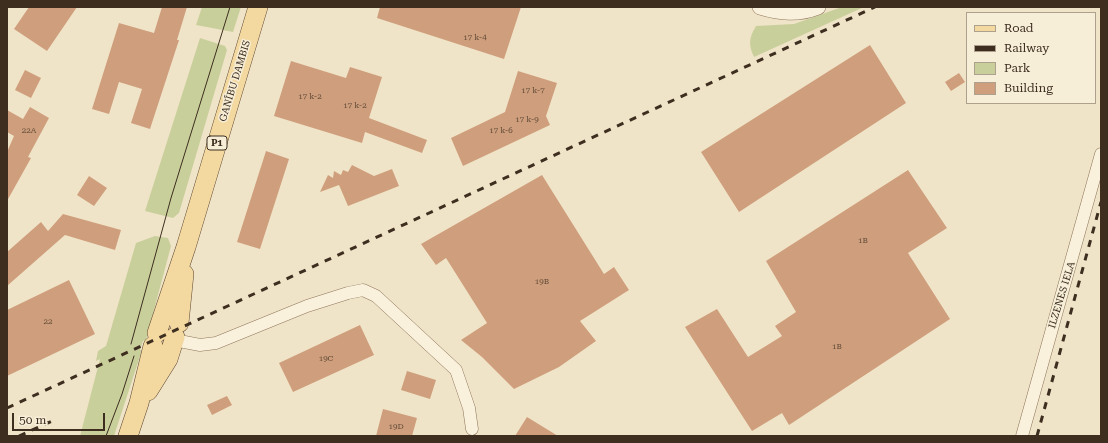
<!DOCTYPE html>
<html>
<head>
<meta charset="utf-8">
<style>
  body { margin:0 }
  #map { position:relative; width:1108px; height:443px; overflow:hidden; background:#f0e4c8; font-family:"Roboto Serif",serif }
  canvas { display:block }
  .frame { position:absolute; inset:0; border:8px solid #3d2e20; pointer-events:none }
  .legend { position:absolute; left:966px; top:12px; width:130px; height:92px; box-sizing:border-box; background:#f7eed8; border:1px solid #ada18e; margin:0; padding:5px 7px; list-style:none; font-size:12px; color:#3d2e20 }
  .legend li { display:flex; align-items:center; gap:8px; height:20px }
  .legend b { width:20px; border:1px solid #ada18e }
  .scale { position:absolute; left:12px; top:413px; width:93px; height:18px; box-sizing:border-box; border:2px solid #3d2e20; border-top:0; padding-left:5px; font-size:12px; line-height:14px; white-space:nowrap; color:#3d2e20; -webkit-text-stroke:3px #f7eed8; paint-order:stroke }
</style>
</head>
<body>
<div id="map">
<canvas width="1108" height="443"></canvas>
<div class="frame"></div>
<ul class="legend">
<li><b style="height:5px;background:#f3d9a0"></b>Road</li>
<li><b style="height:5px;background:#3d2e20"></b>Railway</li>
<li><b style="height:11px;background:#c9cf9b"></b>Park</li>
<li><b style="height:11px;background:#cf9f7d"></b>Building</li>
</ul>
<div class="scale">50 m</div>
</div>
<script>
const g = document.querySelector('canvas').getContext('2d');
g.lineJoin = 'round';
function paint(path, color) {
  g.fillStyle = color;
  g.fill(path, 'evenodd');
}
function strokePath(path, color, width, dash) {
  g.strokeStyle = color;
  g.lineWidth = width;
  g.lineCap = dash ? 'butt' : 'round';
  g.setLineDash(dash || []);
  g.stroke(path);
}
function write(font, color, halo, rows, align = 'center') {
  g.font = font + ' "Roboto Serif",serif';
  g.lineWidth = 3;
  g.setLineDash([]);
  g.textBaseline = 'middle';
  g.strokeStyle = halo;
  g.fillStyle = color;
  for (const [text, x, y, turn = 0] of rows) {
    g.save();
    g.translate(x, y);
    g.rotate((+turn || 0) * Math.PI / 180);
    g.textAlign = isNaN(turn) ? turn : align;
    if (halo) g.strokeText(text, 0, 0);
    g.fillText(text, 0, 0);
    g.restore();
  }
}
paint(new Path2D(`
  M202,7H241L233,32L196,25Z
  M842,7H864L754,57C748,44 749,38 756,26L794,24Z
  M200,38L225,46L227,50L179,213L173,218L145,211Z
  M155,236L168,238L171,246L146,340L143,341L140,350H142L114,436H80L100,359L96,361L98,351L106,346L136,243Z`), '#c9cf9b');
paint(new Path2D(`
  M29,7H77L47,51L14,29Z
  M162,7H187L177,40H179L150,129L131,123L142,89L119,82L109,114L92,109L119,23L154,33Z
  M380,7H521L504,59L377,18Z
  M870,45L906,103L739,212L701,152Z
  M291,61L346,78L350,67L382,77L369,118L427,140L422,153L365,132L362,143L274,116Z
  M25,70L41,78L31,98L15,90Z
  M518,71L557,83L546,116L550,125L463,166L451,138L505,112Z
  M959,73L965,82L951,91L945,82Z
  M30,107L49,118L28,157L31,158L7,201V152L14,136L7,132V110L23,119Z
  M266,151L289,159L260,249L237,242Z
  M352,165L374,176L392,169L399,186L348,206L339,185L320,192L328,175L333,178L334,171L341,175L343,170L348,172Z
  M908,170L947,228L908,253L950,319L789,425L782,413L752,431L685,327L717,309L748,357L782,336L775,326L796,312L766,261Z
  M542,175L604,274L614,267L629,290L580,321L596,341L559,367L514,389L482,357L461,340L487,323L446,258L436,265L421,244Z
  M89,176L107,188L94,206L77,195Z
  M63,214L121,230L115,250L65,235L7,286V252L41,222L48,231Z
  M69,280L95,334L7,376V310Z
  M360,325L374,355L293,392L279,363Z
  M407,371L436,380L430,399L401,390Z
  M227,396L232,405L212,415L207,405Z
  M383,409L417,418L412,436H376Z
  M527,417L558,436H515Z`), '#cf9f7d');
const minor = new Path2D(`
  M174,340L200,345L216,343L307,306L348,293L363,290L376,296L456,370L469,408L472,429
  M1022,436L1101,154`);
const tertiary = new Path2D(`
  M760,7C780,13 798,15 818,7`);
const primary = new Path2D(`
  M179,323L184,274
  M157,333L186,247L258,7
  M148,391L168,359L175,337
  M128,436L139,403L153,346`);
strokePath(minor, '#8d765c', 13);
strokePath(tertiary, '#8d765c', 16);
strokePath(primary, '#5b4430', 20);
strokePath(minor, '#faf1dc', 12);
strokePath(tertiary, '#faf1dc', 15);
strokePath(primary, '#f3d9a0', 19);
strokePath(new Path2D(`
  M131,344L171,198L230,7
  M106,436L122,394L134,356`), '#3d2e20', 1);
strokePath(new Path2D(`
  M7,408L875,7
  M19,436L52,421
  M1037,436L1101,202`), '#3d2e20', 3, [7, 7]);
write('8px', '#624a37', null, [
  ["17 k-4",475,38],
  ["17 k-7",533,91],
  ["17 k-2",310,97],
  ["17 k-2",355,106],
  ["17 k-9",527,120],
  ["22A",29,131],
  ["17 k-6",501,131],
  ["1B",863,241],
  ["19B",542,282],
  ["22",48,322],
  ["1B",837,347],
  ["19C",326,359],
  ["19D",396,427]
]);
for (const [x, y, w] of [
  [217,143,20]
]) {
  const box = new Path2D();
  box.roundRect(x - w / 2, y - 7, w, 14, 3);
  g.fillStyle = '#f7eed8';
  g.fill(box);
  strokePath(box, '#3d2e20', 1);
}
write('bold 9px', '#3d2e20', null, [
  ["P1",217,143]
]);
write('10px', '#3d2e20', '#f7eed8', [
  ["GANĪBU DAMBIS",235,81,-73],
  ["ILZENES IELA",1062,295,-73]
]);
</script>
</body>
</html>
